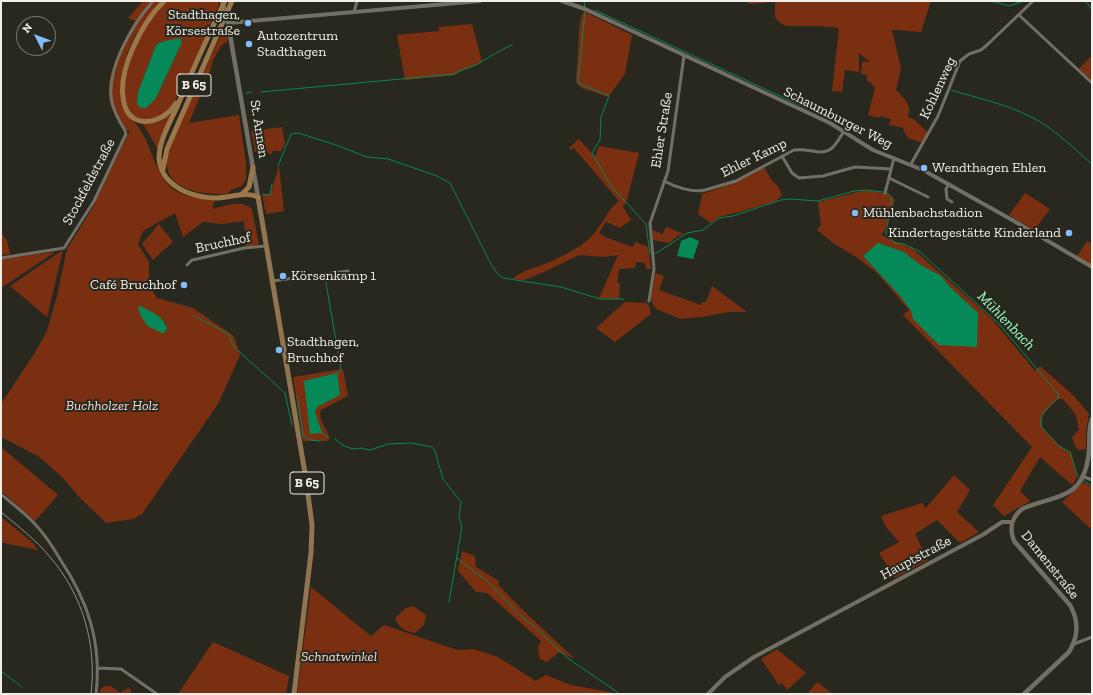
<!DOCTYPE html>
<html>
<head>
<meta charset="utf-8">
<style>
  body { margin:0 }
  #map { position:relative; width:1093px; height:695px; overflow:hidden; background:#29281f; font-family:"Zilla Slab",serif }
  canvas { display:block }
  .frame { position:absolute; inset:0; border:2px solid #efeee8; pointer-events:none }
  .north { position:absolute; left:16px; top:16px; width:40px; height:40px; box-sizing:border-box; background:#29281f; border:1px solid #78776f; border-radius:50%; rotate:312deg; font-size:11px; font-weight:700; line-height:16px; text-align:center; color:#efeee8 }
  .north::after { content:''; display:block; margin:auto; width:14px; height:18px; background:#80bdfa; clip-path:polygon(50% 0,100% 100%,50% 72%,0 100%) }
</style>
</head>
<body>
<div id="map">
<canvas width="1093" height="695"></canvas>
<div class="frame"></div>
<div class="north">N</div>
</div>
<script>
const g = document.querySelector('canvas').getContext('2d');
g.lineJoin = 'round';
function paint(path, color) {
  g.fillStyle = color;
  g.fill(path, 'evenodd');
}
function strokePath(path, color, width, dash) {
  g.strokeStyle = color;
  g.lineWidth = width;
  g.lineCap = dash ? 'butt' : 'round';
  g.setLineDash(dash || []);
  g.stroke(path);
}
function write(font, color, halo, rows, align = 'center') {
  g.font = font + ' "Zilla Slab",serif';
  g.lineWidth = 4;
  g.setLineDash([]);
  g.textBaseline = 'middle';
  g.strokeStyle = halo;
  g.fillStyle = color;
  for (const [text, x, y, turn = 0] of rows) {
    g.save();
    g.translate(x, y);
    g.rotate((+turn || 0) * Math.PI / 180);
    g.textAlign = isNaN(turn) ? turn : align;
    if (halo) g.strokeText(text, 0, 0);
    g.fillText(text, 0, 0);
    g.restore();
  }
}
paint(new Path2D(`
  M143,1H218L219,5C209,28 199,51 188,74C182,86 177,101 167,111C162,117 150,121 142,119C107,110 133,54 141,33L138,31C127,49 119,74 120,95C121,112 135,120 143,134C151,149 155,167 165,181C175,196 198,199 215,200L212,209C225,206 241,199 252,209L259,245L246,246L244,221L222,224L203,222L183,237L175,213L143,231L138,244L149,262V285L157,298L193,308L234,336L240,355L218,404L142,514L133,519L106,523L80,498L62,477L38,456L1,437V404L34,354L47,331L57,296L67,249L93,207L130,130L124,131C118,121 111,109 109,97C106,73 124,41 135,21L128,18ZM163,41L182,42L156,98L138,92L156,45ZM148,310L166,323L164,334L158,330Z
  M744,1H931L921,32L896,30H890L892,31L901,68L896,90C905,99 912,105 908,117L915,120L928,133L923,143L908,138L903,130L904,128L889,125L891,119L880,116L879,118L868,115L875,88L871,83L867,81V75L861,74L862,62H870L859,53V72L845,70L842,92L832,91L839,28L818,26H786L779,22L775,17V2L750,4Z
  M583,12H585L632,35L625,74L608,97L582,88L577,84L576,80L580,21Z
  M472,24L482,62C473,68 463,68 455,75L405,80L397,35L439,31V27Z
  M225,26L228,41L221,46L213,60L210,72L189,123L239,115L246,163V179L242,186L231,190L227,194C208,195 171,192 167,167C164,149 182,120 189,104C201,78 213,52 225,26Z
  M1092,55V81L1079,69Z
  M169,115L170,116L158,148H157L143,124L144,123C154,124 161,121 169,115Z
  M282,127L285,144L281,151H273L271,155L266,151L255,152L251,131Z
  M579,139L595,157L599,146L639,153L627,200L623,207L631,220L620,228L606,222L599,233L605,237L633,247L635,242L648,247L651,269H646L645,263L636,262L635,268L619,269L617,283H620L619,299L599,298L618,255L604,257L579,255L544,272L524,280L514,279V277C525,270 531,269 542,265C555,260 582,247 591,237C602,226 606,211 619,201L574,148L570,150L569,148Z
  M279,166L284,211L266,214L262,194L270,195Z
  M764,167L772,181L778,186L782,195L776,201L743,211L719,217L711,223L698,214L702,194L737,182Z
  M866,190L888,194L895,200L885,231L881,235L913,249L991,318L1035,371L1040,366L1074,396L1089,414L1086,431V449L1078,450L1075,446L1072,437L1079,430L1076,415L1063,399H1058L1042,415V427L1061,447L1071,453L1077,478L1072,485L1040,457L1020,491L1030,501L1004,516L993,505L1032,447L903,315L909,310L878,274L859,259L833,243L817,230L821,225L818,202Z
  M1025,193L1050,209L1034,230L1009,215Z
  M159,224L173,242L153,260L142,244Z
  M666,227L684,234L678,236L669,243L653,240L652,230L663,234Z
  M1,233L7,240L10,254L1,255Z
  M1087,241L1092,244V265L1077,256Z
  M63,250L47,317L10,286Z
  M55,252L1,288V259Z
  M656,273L664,276L659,290L701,305L702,302H706L712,286L747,312H729L701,317L681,319L656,309L653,305L651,298L655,274Z
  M625,302L646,303L649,305L651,314L615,342L596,328Z
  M343,369L348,396L321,410C317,421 330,430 329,440L327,441H303L293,377Z
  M1,447L58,495L35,521L1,491Z
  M954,475L970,490L957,512L979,532L960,543L937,520L915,534L928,560L895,578L879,553L899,542L886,527L881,516L922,503L926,508Z
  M1083,482L1092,487V526L1090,528L1062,502Z
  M1,517L33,543L38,551C26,546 13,546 1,542Z
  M462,551L475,556L476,567L499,581L498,585L528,615L575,659L559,652L547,662L540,659L538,648L541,641L487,593L476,592L458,571Z
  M311,587L371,636L384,625L457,650L473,649L498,657L536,681L546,675L571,685L620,694H297Z
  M413,606L426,615L424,625L415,633C406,631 398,628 395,618L406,608Z
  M213,642L289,676L286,694H178Z
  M777,649L806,673L787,690L782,683L779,685L761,659Z
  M817,682L833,694H807Z
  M106,686H111L120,693L128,688L131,690V694H99L101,688Z`), '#7a2f11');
paint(new Path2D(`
  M180,38L182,42L156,98L146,108H141L137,104L138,92L156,45C163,40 172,40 180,38Z
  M690,237L699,241L693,259L677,256L681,241Z
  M878,243L904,252L919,264L941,276L950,287L978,313L977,347L939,345L913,319L911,311L901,297L863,256Z
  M140,306C150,311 165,317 167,329L163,334C159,331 156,330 151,328C145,325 140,315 138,308Z
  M337,373L340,395L317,407L315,412L322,433L310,434L304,381Z`), '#058958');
strokePath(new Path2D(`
  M584,1L585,7
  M991,1L1009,6L1024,1
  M1086,1L1092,10
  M585,10L578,83L609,96L601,117L600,140L592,153L611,186L646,224L650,254
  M595,10L808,109
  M951,90C977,98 1006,104 1031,117C1054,128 1073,148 1092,164
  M261,92L454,74C462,69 470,68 478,64C489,57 500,50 512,45
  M246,93L252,92
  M278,166L291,134L298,133L336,145L367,157L388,159L437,176L450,183L492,266L497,273L503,278L561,287L600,299H624
  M887,193L892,197L886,234L894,243L904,244L919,251L999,324L1059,395L1058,398C1050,406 1037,414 1042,428L1059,446L1070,452L1078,477
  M263,194L270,195L272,184
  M654,254L658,252L687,233L703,230L719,218L733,216L781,200L790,199L818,201L854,191L866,190L883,192
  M325,277L341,370L336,375
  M194,316L229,334L233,346L285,393L292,425
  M297,396L303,436L310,440L320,441
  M321,431L325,436L328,437
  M335,439L344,446L353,449L361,448L370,450L388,444L411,443L432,447L435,451L443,479L461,502L459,517L462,527L449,602
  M1083,480L1092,486
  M457,558L487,581L524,619L534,626L566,657L620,694
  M1,671L22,687`), '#058958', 1);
strokePath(new Path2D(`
  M354,12L357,1
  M1019,15L1092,83
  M782,156L792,173L799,178L823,176L855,167L891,169
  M911,164L938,116L960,61L969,54L981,50L987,45L1033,1
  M889,178L928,197
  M664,181C675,187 693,193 705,190L736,181L794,150C801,149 806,150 813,151C831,155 835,146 844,131
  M949,184L946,189L947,199L952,202
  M885,193L894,158
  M1,258L64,248L94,201L126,134C125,128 121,125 119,120C116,115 114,109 112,103C105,70 132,25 153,1
  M187,265L192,260L197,259L244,248L266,246
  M272,281L348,271
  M649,301L654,269L650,223L668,171L684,56
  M1082,476L1092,480
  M1,494C12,504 25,513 35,524C45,535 53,547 60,559C88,601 102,643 96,694
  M1074,644L1092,637
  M97,668L121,669L157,694`), '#727066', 3);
strokePath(new Path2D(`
  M562,1L585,9L830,123L873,150L923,170L1014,221L1092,267
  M228,23L480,1
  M708,694L725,677L754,657L984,534L1002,522H1012`), '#727066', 4);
strokePath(new Path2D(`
  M222,1L228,23L258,197
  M1024,694L1069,652C1079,636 1079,621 1070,605L1014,541C1009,528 1011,518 1022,509C1052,495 1081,502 1088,459C1091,446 1087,432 1092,419`), '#727066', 4.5);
strokePath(new Path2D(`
  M258,197L306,479L312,525L311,553L294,694`), '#917551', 5);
strokePath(new Path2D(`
  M164,1C142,23 116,71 124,103C130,131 164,124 176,103
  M225,1C208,36 192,71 177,107C170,122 159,141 159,158C160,175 172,186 186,192C196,196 206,198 216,198C230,198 245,191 258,197
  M163,169L167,149L232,1
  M242,194L249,187L253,167`), '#9c774a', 5);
strokePath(new Path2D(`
  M1,512C18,526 36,540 50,557C83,595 97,645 91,694`), '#93928b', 1);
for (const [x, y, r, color] of [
  [248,23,4,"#80bdfa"],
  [249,44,4,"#80bdfa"],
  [924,168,4,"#80bdfa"],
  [855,213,4,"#80bdfa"],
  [1069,233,4,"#80bdfa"],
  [283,276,4,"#80bdfa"],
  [184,285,4,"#80bdfa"],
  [279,350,4,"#80bdfa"]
]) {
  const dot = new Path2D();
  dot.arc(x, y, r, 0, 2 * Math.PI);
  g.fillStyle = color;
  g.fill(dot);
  strokePath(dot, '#29281f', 1.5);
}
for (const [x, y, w] of [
  [194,85,34],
  [307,483,34]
]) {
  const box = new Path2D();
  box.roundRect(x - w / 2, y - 11, w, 22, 3);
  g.fillStyle = '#29281f';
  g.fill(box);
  strokePath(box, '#efeee8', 1);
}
write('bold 13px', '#efeee8', null, [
  ["B 65",194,85],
  ["B 65",307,483]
]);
write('14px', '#efeee8', '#29281f', [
  ["Stadthagen,",240,15,"right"],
  ["Körsestraße",240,31,"right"],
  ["Autozentrum",257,36],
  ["Stadthagen",257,52],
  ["Wendthagen Ehlen",932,168],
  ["Mühlenbachstadion",863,213],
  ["Kindertagestätte Kinderland",1061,233,"right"],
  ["Körsenkamp 1",291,276],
  ["Café Bruchhof",176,285,"right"],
  ["Stadthagen,",287,342],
  ["Bruchhof",287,358]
], 'left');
write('14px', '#efeee8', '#29281f', [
  ["Kohlenweg",938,88,-65],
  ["Schaumburger Weg",838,118,27],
  ["St. Annen",259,129,81],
  ["Ehler Straße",662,130,-81],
  ["Ehler Kamp",754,158,-26],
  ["Stockfeldstraße",89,182,-62],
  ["Bruchhof",223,243,-12],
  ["Hauptstraße",916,558,-28],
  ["Damenstraße",1050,565,51]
]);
write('italic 14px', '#f3dad1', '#29281f', [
  ["Buchholzer Holz",112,406],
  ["Schnatwinkel",339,657]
]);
write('italic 15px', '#93fbc4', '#29281f', [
  ["Mühlenbach",1006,321,46]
]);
</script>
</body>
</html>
